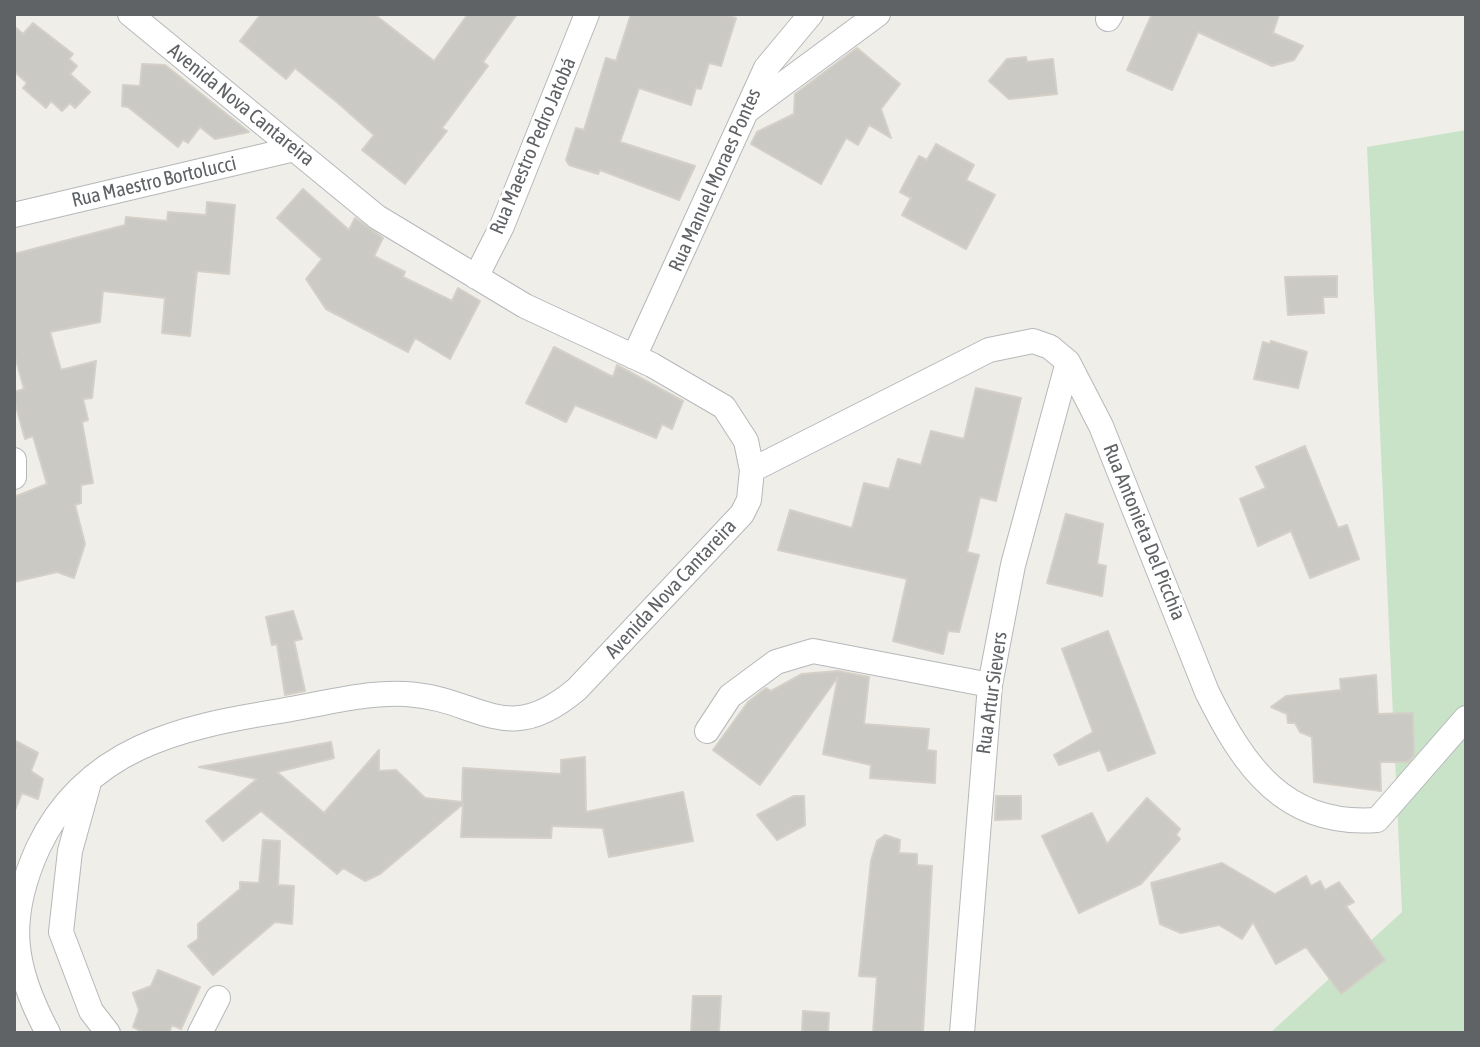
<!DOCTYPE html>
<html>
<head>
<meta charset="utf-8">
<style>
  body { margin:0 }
  #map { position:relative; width:1480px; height:1047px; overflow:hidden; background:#f0eee8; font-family:"Asap Condensed",sans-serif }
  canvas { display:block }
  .frame { position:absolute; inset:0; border:16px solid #606366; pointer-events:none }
</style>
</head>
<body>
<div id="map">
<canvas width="1480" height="1047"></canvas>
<div class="frame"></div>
</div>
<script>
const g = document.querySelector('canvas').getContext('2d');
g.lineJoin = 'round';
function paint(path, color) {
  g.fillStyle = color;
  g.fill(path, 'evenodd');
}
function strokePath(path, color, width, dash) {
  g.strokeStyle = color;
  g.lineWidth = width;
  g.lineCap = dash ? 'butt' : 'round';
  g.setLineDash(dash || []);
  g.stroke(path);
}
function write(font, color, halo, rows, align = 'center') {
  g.font = font + ' "Asap Condensed",sans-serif';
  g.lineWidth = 6;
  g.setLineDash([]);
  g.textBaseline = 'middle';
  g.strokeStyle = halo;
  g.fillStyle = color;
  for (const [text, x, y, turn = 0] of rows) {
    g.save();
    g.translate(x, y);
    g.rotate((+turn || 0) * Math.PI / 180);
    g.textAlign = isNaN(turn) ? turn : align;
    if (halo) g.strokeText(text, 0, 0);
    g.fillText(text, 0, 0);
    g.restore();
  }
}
paint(new Path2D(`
  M1466,130V1033H1270L1402,912L1367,147Z`), '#c9e3c9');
const building = new Path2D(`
  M261,14H374L434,61L468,14H517L483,62L488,66L442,128L447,131L405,184L362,150L374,135L338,103L295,68L286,79L240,41Z
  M631,14H723L736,18L721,66L709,63L701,89L696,88L691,105L639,88L620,142L695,166L679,200L600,170L598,174L569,165L566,160L576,128L584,130L606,58L616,61Z
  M1152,14H1279L1273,33L1303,46L1294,60L1272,66L1198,32L1172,90L1127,70Z
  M33,23L73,54L69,59L77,66L70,74L90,92L75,108L70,103L62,111L51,101L46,108L23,88L27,83L14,71V26L23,34Z
  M857,48L900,84L881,109L891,138L869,125L858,145L846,138L821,184L751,144L757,132L794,114L795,94Z
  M1026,57L1027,62L1053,59L1057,94L1009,99L989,81L1007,59Z
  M142,64L165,65L249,132L215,139L200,127L188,143L183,140L178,147L128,107L122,106L123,85L140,86Z
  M936,144L974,165L966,180L995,195L966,249L902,215L911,198L900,192L919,156L927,160Z
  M303,189L349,230L355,218L383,238L374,256L405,272L403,277L452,301L458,288L480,301L450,359L415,338L408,352L326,309L306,279L322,259L277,218Z
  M207,202L235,205L229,274L197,271L190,336L162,333L165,298L103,291L100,322L50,332L61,370L96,361L92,398L83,399L88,420L82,422L93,483L81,485V503L75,505L85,544L74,578L57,572L14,582V497L47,484L33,436L25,439L14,399V392L24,389L14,353V254L125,225L126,217L167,221L168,212L206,215Z
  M1337,276V297H1323L1324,313L1288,315L1285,277Z
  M1271,341L1307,352L1298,388L1254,379L1263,342L1270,344Z
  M554,347L613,377L617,365L683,401L672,429L662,424L656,438L575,405L566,422L526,403Z
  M976,388L1021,398L996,501L980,497L967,552L979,555L959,632L948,631L943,654L893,641L907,579L778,550L790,510L852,528L864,483L889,489L898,459L921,465L931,431L964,439Z
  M1305,446L1338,528L1347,525L1359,559L1310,578L1291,531L1258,546L1240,499L1266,488L1256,467Z
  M1066,514L1103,524L1097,564L1106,566L1102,596L1047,583Z
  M293,611L302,639L294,641L305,691L285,695L277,644L272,645L266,617Z
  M1108,631L1155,753L1108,771L1100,750L1059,765L1054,755L1093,732L1062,649Z
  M838,671L869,677L864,724L929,729L927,750L936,751L935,783L870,778L871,765L823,754L838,677L760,785L713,750L748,702L766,688L771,691L802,674Z
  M1376,675L1378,714L1413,713L1414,755L1408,762H1380L1381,791L1314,782L1312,737L1300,732L1295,723H1288L1287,714L1271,707L1286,696L1341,690L1340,679Z
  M14,740L38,753L31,771L43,779L38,799L22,793L15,810Z
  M331,742L334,758L277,772L324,813L379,750V771L396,770L425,798L462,802L463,768L561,774V760L585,757L586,812L683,792L693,841L609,857L603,828L552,826L551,838L461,837L463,804L380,874L365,881L343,868L337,874L261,811L223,841L206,821L257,779L199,767Z
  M794,796H804L805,825L777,840L757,815Z
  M996,796H1021V819L995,820Z
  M1147,798L1180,829L1176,835L1180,839L1141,884L1079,913L1042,836L1092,813L1107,844Z
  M885,835L900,840L899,853L917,854V865L932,866L923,1033H873L877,977L859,976L871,861L877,841Z
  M263,840L280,841L278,885L294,886L292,924L275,922L213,975L188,946L198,939V924L240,889V882L259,883Z
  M1222,863L1275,894L1306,876L1311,886L1320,881L1325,890L1339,882L1354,902L1346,906L1385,960L1341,994L1306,947L1276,964L1253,922L1242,939L1219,925L1181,933L1160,924L1151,883Z
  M158,970L200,987L181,1029L172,1025L169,1033H145L133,1027L139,1010L133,993L151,986Z
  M693,996H721L719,1033H691Z
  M803,1011L829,1013L828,1033H802Z`);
paint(building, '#cbc9c4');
strokePath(building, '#d4cfc7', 2);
const street = new Path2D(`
  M1108,19L1111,14
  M748,110L878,14
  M14,215L294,149
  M476,277L502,226L587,14
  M634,357L766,68L811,14
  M14,460V477
  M752,470L989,350L1033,341L1050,347L1068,362L1101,426L1207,692C1244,767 1285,827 1377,820L1466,718
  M707,731L730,696L776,662L813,651L990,685
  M88,786L70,851L61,932L91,1011L108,1033
  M48,1033C12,966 6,919 38,848C85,748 180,727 280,711C322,704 363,692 406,694C480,698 505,750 577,689L742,514L749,500L752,470L746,441L724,407L652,365L525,306L377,217L130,14
  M200,1033L218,998
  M962,1033L990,685L1013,565L1068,362`);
strokePath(street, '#b5b8bb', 26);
strokePath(street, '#fff', 24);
write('20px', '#606366', '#fff', [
  ["Avenida Nova Cantareira",241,105,39],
  ["Rua Maestro Pedro Jatobá",533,146,-67],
  ["Rua Manuel Moraes Pontes",715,180,-66],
  ["Rua Maestro Bortolucci",154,182,-13],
  ["Rua Antonieta Del Picchia",1144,532,68],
  ["Avenida Nova Cantareira",671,589,-47],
  ["Rua Artur Sievers",992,693,-82]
]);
</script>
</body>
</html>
